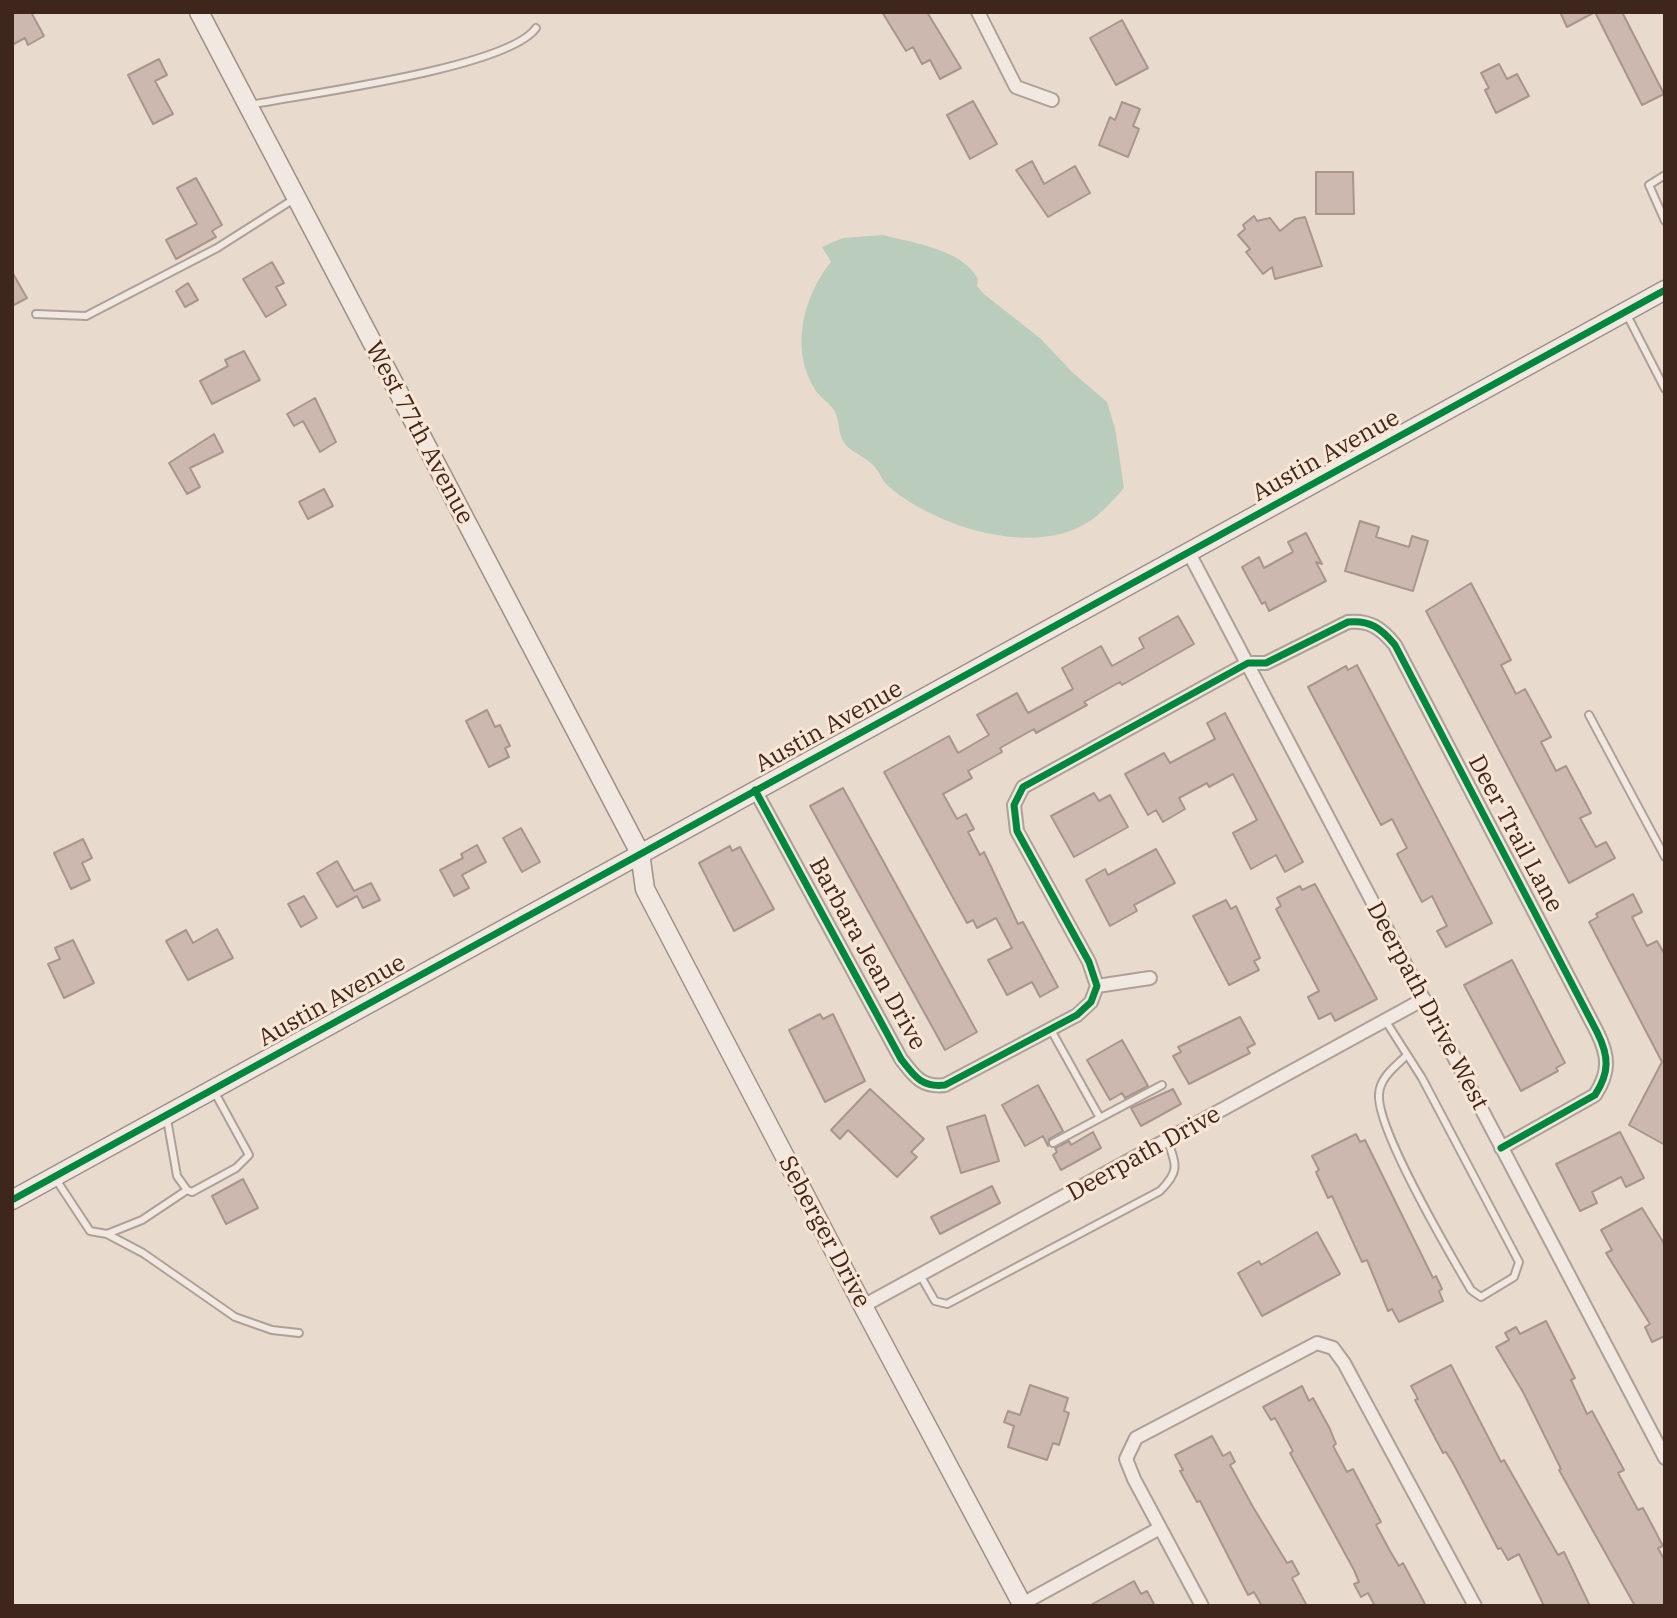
<!DOCTYPE html>
<html>
<head>
<meta charset="utf-8">
<style>
  body { margin:0 }
  #map { position:relative; width:1677px; height:1618px; overflow:hidden; background:#e8dbce; font-family:"IBM Plex Serif",serif }
  canvas { display:block }
  .frame { position:absolute; inset:0; border:14px solid #3f261d; pointer-events:none }
</style>
</head>
<body>
<div id="map">
<canvas width="1677" height="1618"></canvas>
<div class="frame"></div>
</div>
<script>
const g = document.querySelector('canvas').getContext('2d');
g.lineJoin = 'round';
function paint(path, color) {
  g.fillStyle = color;
  g.fill(path, 'evenodd');
}
function strokePath(path, color, width, dash) {
  g.strokeStyle = color;
  g.lineWidth = width;
  g.lineCap = dash ? 'butt' : 'round';
  g.setLineDash(dash || []);
  g.stroke(path);
}
function write(font, color, halo, rows, align = 'center') {
  g.font = font + ' "IBM Plex Serif",serif';
  g.lineWidth = 6;
  g.setLineDash([]);
  g.textBaseline = 'middle';
  g.strokeStyle = halo;
  g.fillStyle = color;
  for (const [text, x, y, turn = 0] of rows) {
    g.save();
    g.translate(x, y);
    g.rotate((+turn || 0) * Math.PI / 180);
    g.textAlign = isNaN(turn) ? turn : align;
    if (halo) g.strokeText(text, 0, 0);
    g.fillText(text, 0, 0);
    g.restore();
  }
}
paint(new Path2D(`
  M883,235C913,243 962,249 978,279L977,286L984,294L1041,339L1072,372L1107,402L1115,428L1124,488C1114,499 1102,513 1090,521C1034,559 933,526 887,485C881,479 879,470 872,464C863,455 849,452 843,441C838,432 840,420 834,410C829,403 821,398 816,391C789,351 803,296 831,262L822,247L843,238Z`), '#baccbc');
const building = new Path2D(`
  M12,12H31L44,36L28,45L25,38L12,45Z
  M882,12H927L961,68L940,79L930,60L922,64L913,47L906,51Z
  M1560,12H1595L1567,27Z
  M1595,12H1622L1664,94L1642,105Z
  M1122,20L1148,68L1116,85L1090,38Z
  M159,59L167,75L155,81L173,114L153,124L128,75Z
  M1499,64L1507,79L1517,74L1529,96L1496,113L1485,90L1489,88L1481,73Z
  M973,101L997,144L970,159L947,115Z
  M1122,102L1140,109L1133,126L1139,129L1128,157L1099,145L1110,117L1115,120Z
  M1032,161L1044,184L1075,166L1090,193L1048,217L1016,170Z
  M1316,172H1353L1354,214H1316Z
  M196,178L222,225L212,231L216,237L176,259L166,240L197,224L177,188Z
  M1254,216L1257,221L1270,218L1280,231L1295,219L1305,217L1322,266L1275,279L1272,267L1263,274L1246,252L1250,249L1238,235L1245,229L1243,225Z
  M272,262L284,283L276,287L286,305L266,317L243,279Z
  M12,272L27,298L12,306Z
  M188,283L198,300L185,307L176,291Z
  M244,351L260,380L212,404L200,381L228,366L225,360Z
  M315,398L336,442L320,452L303,421L294,426L287,414Z
  M214,434L223,452L190,468L200,487L187,494L169,463Z
  M324,489L333,506L308,519L299,502Z
  M1360,521L1379,527L1376,537L1409,547L1412,536L1428,541L1413,591L1345,571Z
  M1306,533L1322,564L1316,562L1326,581L1269,611L1265,602L1262,604L1242,567L1259,557L1264,568L1293,552L1288,542Z
  M1471,583L1511,660L1501,665L1516,694L1525,689L1551,737L1541,742L1556,771L1566,766L1591,813L1580,818L1596,847L1606,842L1615,858L1569,883L1426,611Z
  M1178,616L1194,644L1122,685L1120,682L1084,702L1087,705L1036,733L1034,729L1000,748L1002,752L968,771L972,778L943,794L957,819L966,814L974,829L968,832L980,855L984,852L1018,924L1023,922L1058,987L1040,997L1032,982L1007,995L988,960L1012,948L996,918L977,928L973,920L967,923L884,772L949,736L958,753L989,735L977,715L1017,693L1028,713L1073,689L1062,668L1101,646L1112,666L1144,648L1139,638Z
  M1357,665L1492,923L1446,947L1437,931L1447,926L1432,896L1422,902L1397,854L1407,848L1392,819L1381,825L1308,687L1346,666L1348,670Z
  M487,710L495,727L500,725L510,746L505,748L509,757L489,767L466,721Z
  M1225,713L1303,862L1285,872L1276,855L1251,869L1233,833L1257,820L1233,774L1209,787L1207,783L1179,798L1185,809L1163,822L1156,810L1148,815L1125,774L1164,753L1170,763L1215,739L1207,723Z
  M843,788L977,1032L945,1050L810,806Z
  M1094,793L1099,801L1110,795L1128,827L1074,857L1051,816Z
  M521,828L540,862L522,872L503,838Z
  M83,839L92,858L82,863L90,880L71,889L54,853Z
  M477,845L486,862L462,875L469,888L454,896L440,870L463,858L461,854Z
  M730,846L732,851L740,847L774,909L734,931L699,863Z
  M1156,849L1175,883L1134,905L1137,911L1110,926L1086,880L1105,869L1108,875Z
  M337,861L354,891L371,883L380,900L363,908L357,896L337,907L317,873Z
  M1315,884L1377,999L1335,1021L1331,1013L1319,1019L1308,997L1319,991L1276,909L1281,906L1277,898L1300,886L1302,890Z
  M1633,894L1642,912L1632,917L1647,946L1657,941L1665,955V1145L1629,1125L1662,1062L1589,922L1598,917L1596,914Z
  M304,896L317,918L301,927L288,904Z
  M1226,900L1231,909L1236,906L1260,958L1254,961L1259,970L1229,985L1193,916Z
  M217,929L233,958L188,980L166,941L186,930L193,943Z
  M73,940L94,983L64,998L48,964L60,959L55,948Z
  M1512,960L1565,1063L1556,1068L1558,1071L1521,1091L1464,985Z
  M820,1014L823,1019L833,1014L865,1081L825,1102L789,1030Z
  M1240,1017L1255,1044L1247,1048L1250,1053L1189,1084L1173,1056L1181,1052L1178,1047Z
  M1122,1040L1148,1086L1125,1098L1122,1093L1110,1100L1087,1060Z
  M1038,1085L1063,1131L1049,1139L1048,1146L1043,1136L1025,1146L1002,1105Z
  M870,1089L924,1139L911,1152L917,1157L897,1177L848,1130L840,1139L831,1130Z
  M1173,1089L1181,1104L1141,1126L1131,1108Z
  M985,1115L999,1161L961,1173L947,1127Z
  M1093,1132L1101,1148L1061,1170L1053,1155L1057,1152L1055,1148L1069,1141L1071,1145Z
  M1620,1132L1644,1178L1626,1187L1621,1177L1592,1192L1597,1203L1580,1211L1556,1164Z
  M1356,1134L1360,1142L1365,1140L1433,1278L1436,1276L1442,1289L1439,1291L1443,1301L1399,1322L1392,1309L1388,1311L1367,1260L1362,1262L1332,1196L1328,1198L1316,1172L1319,1170L1312,1156Z
  M243,1179L258,1208L226,1224L212,1196Z
  M992,1186L1000,1203L940,1234L931,1217Z
  M1642,1208L1665,1245V1336L1652,1342L1645,1327L1650,1324L1606,1253L1612,1250L1601,1230Z
  M1317,1232L1340,1274L1262,1316L1238,1273L1259,1261L1261,1265Z
  M1546,1321L1575,1378L1571,1380L1587,1414L1592,1411L1624,1470L1618,1473L1638,1510L1643,1508L1663,1546L1658,1548L1665,1561V1606H1635L1559,1470L1561,1469L1523,1392L1496,1347L1509,1340L1505,1333L1516,1327L1520,1334Z
  M1451,1365L1501,1462L1504,1460L1558,1555L1564,1552L1590,1606H1544L1519,1554L1508,1560L1501,1548L1498,1549L1454,1465L1446,1452L1443,1453L1415,1400L1418,1399L1411,1386Z
  M1030,1385L1068,1398L1064,1411L1069,1413L1059,1445L1053,1443L1047,1460L1008,1447L1014,1426L1004,1422L1008,1411L1020,1415Z
  M1302,1386L1309,1401L1313,1398L1330,1429L1336,1444L1333,1446L1347,1472L1353,1469L1381,1522L1376,1525L1390,1551L1399,1566L1403,1563L1426,1606H1375L1368,1593L1361,1597L1354,1584L1359,1582L1354,1570L1290,1453L1293,1451L1275,1418L1271,1420L1263,1407Z
  M1212,1436L1223,1456L1230,1452L1235,1462L1230,1465L1253,1507L1287,1563L1292,1561L1299,1574L1292,1578L1307,1606H1262L1254,1592L1248,1595L1200,1501L1197,1502L1180,1471L1183,1470L1175,1455Z
  M1134,1581L1141,1594L1147,1591L1155,1606H1089Z`);
paint(building, '#ccb8af');
strokePath(building, '#a9958d', 2);
const lane = new Path2D(`
  M250,105C305,94 508,68 536,28
  M1665,175L1649,185L1665,221
  M1626,313L1665,389
  M36,314L86,316L217,248L294,199
  M1589,715L1665,857
  M1385,1020L1422,1078L1519,1262L1514,1277L1481,1297L1471,1290C1451,1256 1376,1128 1379,1094C1380,1077 1396,1066 1407,1055
  M1051,1030L1100,1118
  M167,1119L177,1176L187,1190L192,1192L236,1168L249,1155L214,1091
  M1053,1143L1162,1085
  M55,1178L90,1231L107,1234L142,1220L187,1190
  M107,1234L143,1253L235,1317L272,1330L299,1333
  M920,1275L935,1301L947,1304L1160,1191C1179,1172 1177,1166 1168,1142`);
const street = new Path2D(`
  M978,12L1016,87L1052,100
  M1189,553L1665,1458
  M755,790L901,1059C914,1076 922,1088 945,1085L1077,1015L1091,1002L1097,986L1089,962L1017,831L1014,805L1023,787L1248,663H1266L1348,622C1370,620 1381,628 1395,645L1597,1032C1609,1056 1610,1072 1595,1095L1501,1148
  M1097,986L1150,978
  M863,1306L1424,999
  M1022,1604L1160,1528
  M1202,1606L1134,1479L1126,1459L1136,1438L1317,1343L1333,1348L1344,1363L1475,1606`);
const secondary = new Path2D(`
  M199,12L640,853L645,889L863,1306L1023,1606
  M12,1200L1665,290`);
strokePath(lane, '#aea097', 10);
strokePath(street, '#aea097', 16);
strokePath(secondary, '#9d9087', 21);
strokePath(lane, '#f0e8e1', 6);
strokePath(street, '#f0e8e1', 12);
strokePath(secondary, '#f0e8e1', 18);
strokePath(new Path2D(`
  M755,790L901,1059C914,1076 922,1088 945,1085L1077,1015L1091,1002L1097,986L1089,962L1017,831L1014,805L1023,787L1248,663H1266L1348,622C1370,620 1381,628 1395,645L1597,1032C1609,1056 1610,1072 1595,1095L1501,1148
  M12,1200L1665,290`), '#00873e', 7);
write('24px', '#3f261d', '#f9e6d5', [
  ["West 77th Avenue",419,433,62],
  ["Austin Avenue",1326,456,-29],
  ["Austin Avenue",829,727,-29],
  ["Deer Trail Lane",1515,834,62],
  ["Barbara Jean Drive",867,954,61],
  ["Austin Avenue",332,1001,-29],
  ["Deerpath Drive West",1427,1006,62],
  ["Deerpath Drive",1144,1154,-29],
  ["Seberger Drive",824,1232,62]
]);
</script>
</body>
</html>
